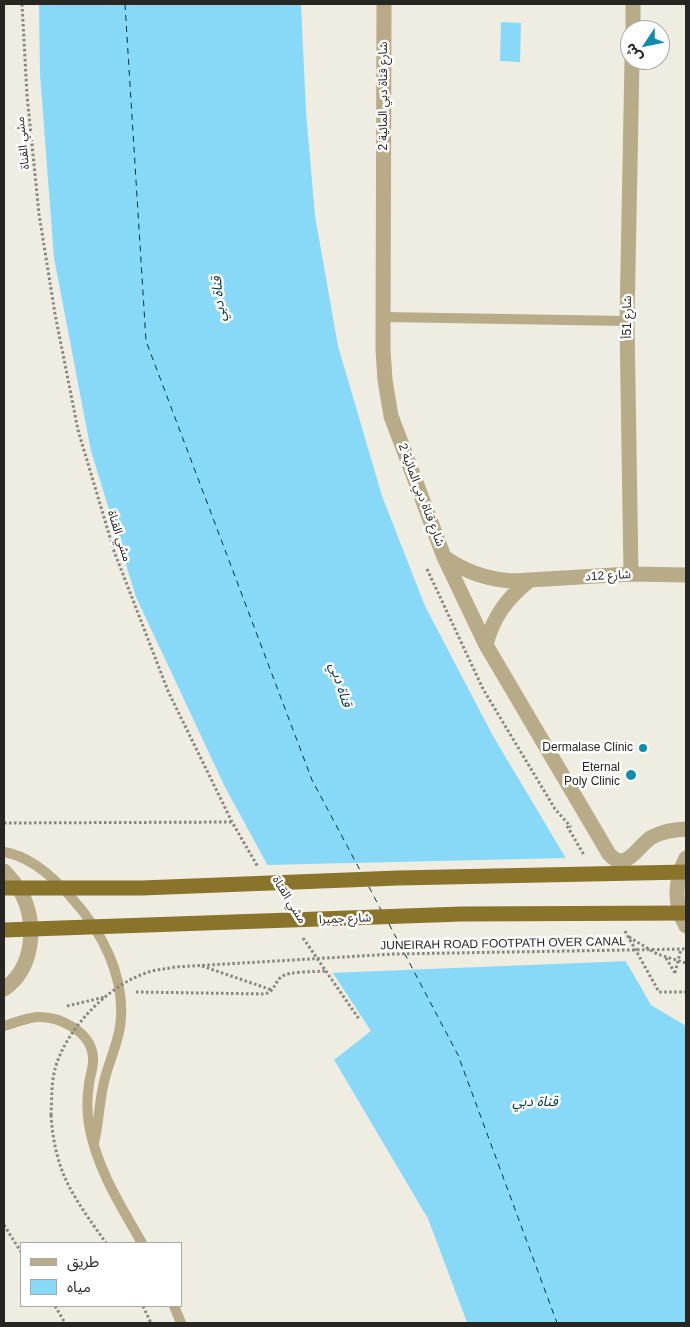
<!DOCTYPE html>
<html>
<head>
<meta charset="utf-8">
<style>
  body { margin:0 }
  #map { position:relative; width:690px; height:1327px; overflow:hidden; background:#efece2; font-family:Arial,"Noto Sans Arabic",sans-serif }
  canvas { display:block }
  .frame { position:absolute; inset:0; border:5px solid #282623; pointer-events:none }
  .legend { position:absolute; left:20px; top:1242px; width:162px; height:65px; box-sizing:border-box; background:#fff; border:1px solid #a9a8a7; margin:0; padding:6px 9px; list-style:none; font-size:15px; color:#282623 }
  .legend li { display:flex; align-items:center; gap:10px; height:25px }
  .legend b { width:25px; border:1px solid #a9a8a7 }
  .north { position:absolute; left:620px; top:20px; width:50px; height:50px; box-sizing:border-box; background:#fff; border:1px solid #a9a8a7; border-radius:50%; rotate:236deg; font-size:14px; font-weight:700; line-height:20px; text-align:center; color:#282623 }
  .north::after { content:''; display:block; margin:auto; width:18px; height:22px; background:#108cad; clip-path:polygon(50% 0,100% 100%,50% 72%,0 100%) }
</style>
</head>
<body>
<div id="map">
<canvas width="690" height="1327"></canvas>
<div class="frame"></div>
<ul class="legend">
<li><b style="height:6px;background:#b7ab88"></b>طريق</li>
<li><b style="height:14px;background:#88d9f7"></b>مياه</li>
</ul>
<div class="north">ش</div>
</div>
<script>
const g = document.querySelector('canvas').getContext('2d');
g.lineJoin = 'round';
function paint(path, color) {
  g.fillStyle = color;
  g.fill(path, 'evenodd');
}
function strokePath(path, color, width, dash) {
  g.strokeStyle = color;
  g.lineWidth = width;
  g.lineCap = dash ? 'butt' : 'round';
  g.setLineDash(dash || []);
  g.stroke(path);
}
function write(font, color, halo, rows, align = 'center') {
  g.font = font + ' Arial,"Noto Sans Arabic",sans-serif';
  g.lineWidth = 5;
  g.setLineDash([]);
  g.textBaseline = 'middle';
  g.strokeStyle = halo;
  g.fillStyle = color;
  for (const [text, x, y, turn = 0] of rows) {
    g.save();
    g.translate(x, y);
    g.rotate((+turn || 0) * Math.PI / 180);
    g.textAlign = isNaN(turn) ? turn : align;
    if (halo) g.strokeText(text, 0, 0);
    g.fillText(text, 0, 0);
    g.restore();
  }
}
paint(new Path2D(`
  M39,4H301L306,112L315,216L338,346L382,496L425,606L493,736L583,887L651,1005L686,1026V1323H467L428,1219L334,1060L371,1031L294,914L225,787L136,597L91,451L54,258L40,74Z
  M501,22L521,23L520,62L500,61Z`), '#88d9f7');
paint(new Path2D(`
  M568,858L629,961L330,973L292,916L265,865Z
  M331,1060H334L428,1219L467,1323H465L426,1220Z`), '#efece2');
strokePath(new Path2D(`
  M125,4L146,341L312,780L361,872
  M369,887L381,910
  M389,924L458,1055L557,1323`), '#003342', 1, [6, 5]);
strokePath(new Path2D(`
  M22,4L27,95L39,214L55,314L78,430L114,551L168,691L232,822L258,867
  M427,569L483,689L555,809L571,827
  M4,823L232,822
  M567,826L584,855
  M625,931L659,992H686
  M629,937L657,954L686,963
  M303,938L359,1019
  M666,958L675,973
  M202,966L272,990
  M136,992L265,994C275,991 274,983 281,977C288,971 315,972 325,971
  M67,1006L105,997
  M51,1115C52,1130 54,1144 58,1158C66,1189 88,1217 106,1243
  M4,1225L21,1252
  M55,1306L65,1323
  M143,1306L151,1323`), '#88867f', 3, [2.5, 2.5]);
strokePath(new Path2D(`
  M384,317L627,321
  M4,852C30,856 53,877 70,896C102,931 127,978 120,1027C117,1046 108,1064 104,1082C99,1102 99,1123 94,1143
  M4,1026C15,1023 25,1018 37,1017C60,1016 92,1032 93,1058C94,1066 90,1075 89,1084C87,1097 87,1112 89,1125C97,1169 120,1205 142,1243
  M174,1306L181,1323`), '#b7ab88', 10);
strokePath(new Path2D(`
  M384,4L383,350L385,380L391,416L444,557L486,645L609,854C626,874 638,845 652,837C663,831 674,830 686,829
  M633,30V4
  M444,557C466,572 486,579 512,581L631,574L686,575
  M631,574L627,321L632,60
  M486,645C493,617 507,598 530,580
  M686,858C675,879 673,905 686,926
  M4,871C11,879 18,886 23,896C37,927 33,969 4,989`), '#b7ab88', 15);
strokePath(new Path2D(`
  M675,973L681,949
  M51,1115C52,1100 51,1084 55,1069C66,1028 111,982 152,971C160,969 167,969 175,967L394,954L686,949`), '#88867f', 3, [2.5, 2.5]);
strokePath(new Path2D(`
  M4,888H142L398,878L686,872
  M4,930L462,914L686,913`), '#8a732b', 15);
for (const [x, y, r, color] of [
  [643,748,5,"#108cad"],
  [631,775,6,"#108cad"]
]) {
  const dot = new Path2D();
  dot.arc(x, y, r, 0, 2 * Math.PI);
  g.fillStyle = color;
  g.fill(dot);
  strokePath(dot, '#fff', 2);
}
write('12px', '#282623', '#fff', [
  ["شارع قناة دبي المائية 2",384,96,-90],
  ["مشي القناة",23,143,-96],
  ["شارع 51أ",628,317,-90],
  ["شارع قناة دبي المائية 2",421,495,69],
  ["مشي القناة",119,536,72],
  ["شارع 12د",608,576,-3],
  ["مشي القناة",289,900,58],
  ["شارع جميرا",345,919,-2],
  ["JUNEIRAH ROAD FOOTPATH OVER CANAL",503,944,-1]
]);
write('12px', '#282623', '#fff', [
  ["Dermalase Clinic",633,748],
  ["Eternal",620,768],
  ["Poly Clinic",620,782]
], 'right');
write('italic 14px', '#003342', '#fff', [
  ["قناة دبي",219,299,-96],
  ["قناة دبي",340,685,72],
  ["قناة دبي",535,1102]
]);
</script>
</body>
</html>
